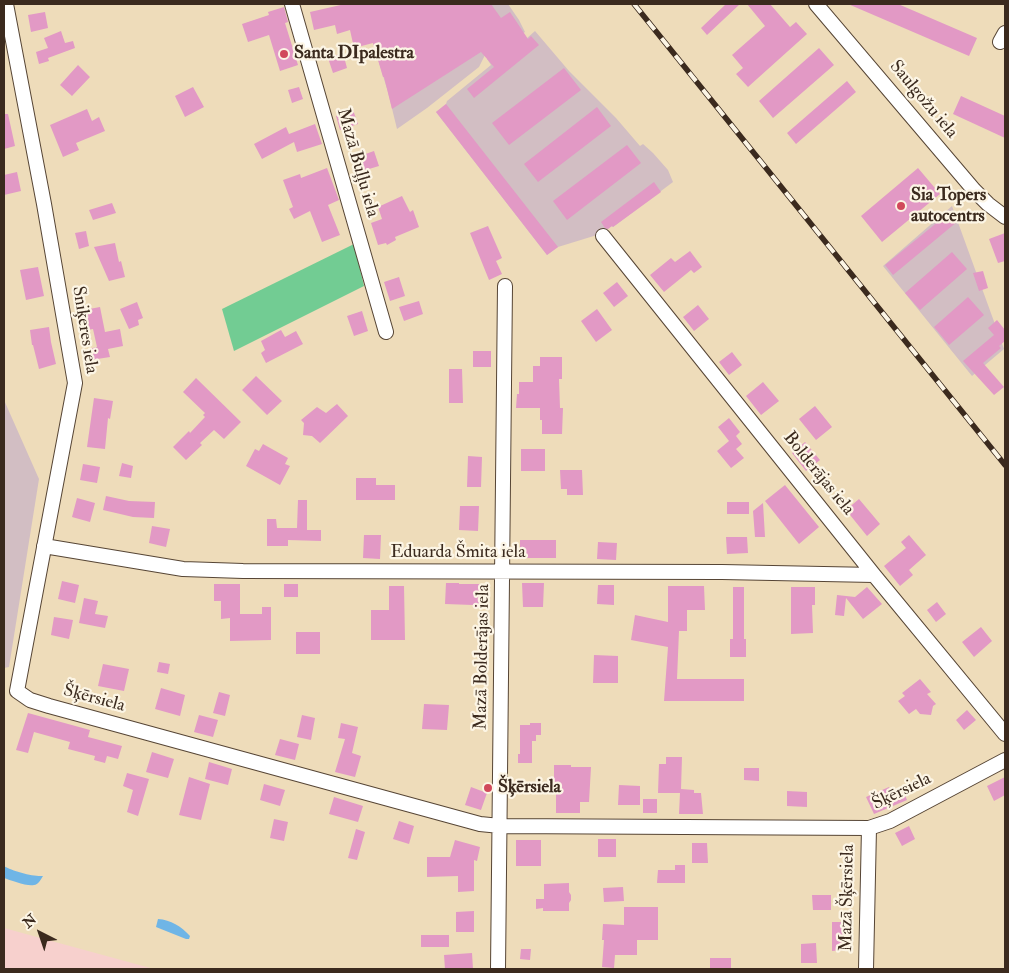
<!DOCTYPE html>
<html>
<head>
<meta charset="utf-8">
<style>
  body { margin:0 }
  #map { position:relative; width:1009px; height:973px; overflow:hidden; background:#eedcba; font-family:"IM FELL Double Pica",serif }
  canvas { display:block }
  .frame { position:absolute; inset:0; border:5px solid #3b2a1e; pointer-events:none }
  .north { position:absolute; left:15px; top:908px; width:50px; height:50px; -webkit-text-stroke:4px #fcf5e5; paint-order:stroke; rotate:319deg; font-size:14px; font-weight:700; line-height:20px; text-align:center; color:#3b2a1e }
  .north::after { content:''; display:block; margin:auto; width:18px; height:22px; background:#3b2a1e; clip-path:polygon(50% 0,100% 100%,50% 72%,0 100%) }
</style>
</head>
<body>
<div id="map">
<canvas width="1009" height="973"></canvas>
<div class="frame"></div>
<div class="north">N</div>
</div>
<script>
const g = document.querySelector('canvas').getContext('2d');
g.lineJoin = 'round';
function paint(path, color) {
  g.fillStyle = color;
  g.fill(path, 'evenodd');
}
function strokePath(path, color, width, dash) {
  g.strokeStyle = color;
  g.lineWidth = width;
  g.lineCap = dash ? 'butt' : 'round';
  g.setLineDash(dash || []);
  g.stroke(path);
}
function write(font, color, halo, rows, align = 'center') {
  g.font = font + ' "IM FELL Double Pica",serif';
  g.lineWidth = 4.5;
  g.setLineDash([]);
  g.textBaseline = 'middle';
  g.strokeStyle = halo;
  g.fillStyle = color;
  for (const [text, x, y, turn = 0] of rows) {
    g.save();
    g.translate(x, y);
    g.rotate((+turn || 0) * Math.PI / 180);
    g.textAlign = isNaN(turn) ? turn : align;
    if (halo) g.strokeText(text, 0, 0);
    g.fillText(text, 0, 0);
    g.restore();
  }
}
paint(new Path2D(`
  M4,928L154,969H4Z`), '#f7d0cd');
paint(new Path2D(`
  M361,4H508L519,20L525,32L485,55L479,67L427,108L397,129L388,92Z
  M535,31L569,71L616,118L640,146L643,144L653,153L668,170L673,182L613,227L612,226L597,235L558,247L547,255L436,112L446,104L447,101L491,65L487,59L494,53L501,61Z
  M952,206L1004,349L972,376L883,266Z
  M4,400L39,479L9,667L4,668Z`), '#d2bec3');
paint(new Path2D(`
  M354,244L364,286L234,351L222,309Z`), '#72cc93');
paint(new Path2D(`
  M4,866C12,871 34,877 43,876C41,879 38,885 34,885C28,887 10,880 4,878Z
  M158,919C171,920 181,926 190,936L189,939H186L156,927Z`), '#6fb5e6');
paint(new Path2D(`
  M345,4H491L501,18L510,12L528,39L531,36L539,45L474,98L467,89L494,67L481,52L392,109L384,77H383L373,43L354,48L350,30L337,34L335,25L314,30L310,12Z
  M726,4H740L707,35L701,28Z
  M747,4H770L790,27L796,22L807,34L748,87L736,74L743,68L732,55L765,26Z
  M848,4H898L977,38L969,56Z
  M284,7L288,22L285,23L298,65L280,71L269,35L248,42L242,24L269,15L268,12Z
  M45,12L48,28L31,32L28,15Z
  M61,31L65,43L73,41L75,48L48,58L49,61L39,64L36,52L48,48L44,38Z
  M819,48L834,65L773,118L759,101Z
  M343,53L347,68L333,73L328,58Z
  M78,65L90,77L72,96L60,85Z
  M564,68L581,90L509,145L492,123Z
  M847,81L856,92L796,144L787,133Z
  M193,87L204,107L185,117L175,96Z
  M299,87L303,99L292,103L288,90Z
  M961,96L1005,116V138L953,114Z
  M446,104L558,247L547,255L436,112Z
  M597,107L611,126L538,182L524,164Z
  M87,109L92,121L99,117L105,131L76,143L79,150L63,157L50,125Z
  M353,110L358,124L340,130L336,116Z
  M4,114H8L15,146L4,149Z
  M315,124L322,144L297,152L294,142L262,159L254,144L286,127L289,134Z
  M627,145L641,163L567,220L553,201Z
  M374,151L379,166L359,172L354,158Z
  M327,168L339,200L328,205L340,235L322,242L310,211L294,219L289,209L293,207L283,180L300,174L301,178Z
  M918,168L940,194L882,242L861,216Z
  M17,172L21,191L4,195V175Z
  M654,182L661,192L613,227L612,226L608,229L605,228L601,222Z
  M402,196L410,212L413,210L419,227L395,237L396,240L387,245L386,243L378,245L371,223L382,219L378,207Z
  M112,203L116,213L93,220L89,210Z
  M950,212L958,221L893,275L885,265Z
  M488,226L502,258L496,261L502,274L489,280L470,233Z
  M86,231L89,246L79,249L75,233Z
  M1005,233V261L998,263L989,239Z
  M115,243L119,262L121,261L125,277L109,281L94,247Z
  M690,251L702,267L694,273L691,270L664,292L650,275L671,258L675,262Z
  M952,252L967,269L920,310L905,293Z
  M38,267L44,296L26,300L20,270Z
  M983,271L988,288L979,291L973,273Z
  M399,277L405,296L390,301L384,282Z
  M617,282L628,296L614,307L603,293Z
  M968,297L984,315L949,345L934,327Z
  M419,301L423,314L404,321L399,307Z
  M137,302L143,318L138,320L139,325L129,329L120,309Z
  M698,305L709,319L694,331L683,317Z
  M100,307L105,332L120,329L123,346L108,349L110,357L91,360L89,349L97,347L93,329L88,330L84,310Z
  M597,309L612,330L596,342L581,321Z
  M362,311L368,331L354,336L347,316Z
  M997,320L1005,330V341L999,346L1001,348L983,363L1004,387L994,395L963,361L994,335L988,328Z
  M49,327L51,342L56,364L39,369L33,345H32L30,330Z
  M281,330L285,337L296,331L303,344L266,363L261,353L265,350L261,341Z
  M473,351H491V367H473Z
  M732,352L742,365L729,375L719,362Z
  M540,357H562V379H559L560,408H563L562,434H542V420H540V408H516L517,394H519V382H533V366H540Z
  M449,369H462L463,403H449Z
  M256,376L282,401L267,415L242,390Z
  M196,378L241,422L224,439L214,430L200,443L202,445L186,460L173,447L189,431L190,433L205,417L203,415L205,413L183,392Z
  M763,382L779,401L761,415L746,396Z
  M94,398L113,401L110,419L108,418L105,449L87,447Z
  M337,404L348,416L320,443L312,436L303,435L304,423L301,420L317,407L326,413Z
  M815,406L832,427L816,440L799,419Z
  M729,418L740,432L736,436L742,444L736,449L744,458L731,468L717,451L729,441L718,427Z
  M805,442L820,460L806,471L792,453Z
  M263,444L288,458L285,464L290,466L280,485L246,466L255,449L259,451Z
  M521,449H545V471H521Z
  M468,456L482,457L481,487H467Z
  M122,463L133,466L131,478L119,476Z
  M83,464L100,467L97,483L80,480Z
  M560,470H582L583,495H567V489H561Z
  M356,478H376V485H395V500H356Z
  M785,485L819,527L799,544L765,501Z
  M106,496L129,501L155,502L154,518L133,517L103,510Z
  M77,498L95,503L90,522L72,517Z
  M859,499L880,524L867,536L846,510Z
  M298,500H307V530H321V541L288,540V546H267V519H276L277,528H297Z
  M727,502H749V514H727Z
  M763,503L765,537H755L753,511Z
  M460,506H479L478,531L459,530Z
  M152,526L170,529L166,547L149,543Z
  M364,535H381L380,559L363,558Z
  M909,535L926,555L909,570L913,575L900,586L884,566L906,548L901,542Z
  M726,537H747L748,553L727,554Z
  M520,540H556V558H520Z
  M598,542L617,543L616,560L597,559Z
  M62,581L79,585L75,603L58,599Z
  M446,583H459V584H488V608H473V605L445,604Z
  M522,583H544L543,607H523Z
  M214,584H240V614H262V607H271V640L230,641V618L221,619V601H214Z
  M284,584H298V597H284Z
  M598,585H614V605L597,604Z
  M389,586H404L405,640H371V610H389Z
  M668,586H704L705,610H687V631H679L677,679H744V701H664L668,647L631,640L635,615L668,622Z
  M733,587H744V639H746V657H730V639H733Z
  M791,587H815V605H812L813,633L791,634Z
  M867,587L882,604L863,619L846,598L844,616L835,615L837,595L855,597Z
  M84,598L98,601L95,614L108,616L105,628L79,623Z
  M937,602L946,614L936,622L927,610Z
  M54,617L73,620L69,639L51,635Z
  M981,627L992,641L974,657L962,642Z
  M296,632H320V654H296Z
  M594,655L618,656V683H593Z
  M159,662L170,664L168,674L157,672Z
  M103,664L129,669L124,691L98,686Z
  M920,679L931,692L927,694L936,704L933,706L931,715L920,714L916,709L909,714L898,701L905,696L902,693Z
  M161,688L185,695L180,716L155,709Z
  M219,692L230,695L225,716L213,713Z
  M424,704L449,705L447,730L422,729Z
  M967,710L976,720L964,730L956,720Z
  M28,713L90,730L88,737L122,746L118,759L107,756L105,763L94,760L95,756L68,749L70,742L34,732L28,753L16,750Z
  M199,715L218,720L213,737L194,732Z
  M302,715L315,718L311,740L297,737Z
  M341,723L358,727L352,753L361,756L355,777L335,772L345,739L338,738Z
  M530,723H541V735H536V741H532V763H518V754H520V725H530Z
  M280,739L299,744L295,760L275,755Z
  M152,752L174,759L168,778L146,772Z
  M666,757H682L681,789L694,790V793H701L703,814H679L680,793H658L659,764H666Z
  M209,762L232,769L228,785L205,779Z
  M554,765H571V767H591L589,802H580V813H556V785H554Z
  M744,768H759V781L744,780Z
  M127,773L149,779L138,816L127,812L133,790L123,786Z
  M189,777L210,784L201,820L179,815Z
  M1005,777V795L994,801L987,786Z
  M264,784L285,790L280,806L260,800Z
  M619,785L640,786V805H618Z
  M471,787L487,793L481,810L465,805Z
  M889,787L891,793L902,788L907,800L874,814L866,797Z
  M787,791L807,792V807L787,806Z
  M334,797L363,806L358,822L329,814Z
  M643,799H657V813H643Z
  M274,819L288,822L284,841L270,838Z
  M399,821L414,826L409,844L393,839Z
  M909,826L915,839L902,846L895,833Z
  M356,829L365,832L357,860L348,858Z
  M598,839H616V857H598Z
  M455,840L480,847L477,861L474,860V891L458,892V876L427,877V857H450Z
  M516,840H541V866H516Z
  M692,843H707L708,863H692Z
  M675,865H685V883H657L658,870H675Z
  M569,883V892L571,895V900L569,903V911H543V908L536,909V899H544V884Z
  M623,887L624,901L604,902L603,888Z
  M812,895H831V910H813Z
  M624,907H658V940H637V955H615L614,968L602,967L604,940H602L603,924L624,925Z
  M474,911V932H456V912Z
  M832,922H843L844,950L832,951Z
  M421,935H449V947H421Z
  M816,943L817,963H801V944Z
  M521,949H531L530,960L520,959Z
  M472,953L473,969H445L444,955Z
  M710,958H731V969H710Z`), '#e299c5');
const minor = new Path2D(`
  M6,4L44,204L75,383L17,691L30,700L49,706L480,824L500,826L869,828L890,821L1005,760
  M292,4L386,332
  M816,4L974,190L988,204L1005,217
  M1000,42L1005,33
  M603,236L874,575L1005,734
  M44,546L183,569L243,571L722,572L874,575
  M498,969L505,286
  M866,969L869,828`);
strokePath(minor, '#564535', 16);
strokePath(minor, '#fff', 14);
const rail = new Path2D(`
  M634,4L1005,465`);
strokePath(rail, '#3b2a1e', 5.5);
strokePath(rail, '#fcf5e5', 4, [11]);
for (const [x, y, r, color] of [
  [284,54,5,"#d1495b"],
  [901,206,5,"#d1495b"],
  [488,788,5,"#d1495b"]
]) {
  const dot = new Path2D();
  dot.arc(x, y, r, 0, 2 * Math.PI);
  g.fillStyle = color;
  g.fill(dot);
  strokePath(dot, '#fcf5e5', 2);
}
write('bold 18px', '#3b2a1e', '#fcf5e5', [
  ["Santa DIpalestra",294,54],
  ["Sia Topers",911,196],
  ["autocentrs",911,217],
  ["Šķērsiela",498,788]
], 'left');
write('18px', '#3b2a1e', '#fcf5e5', [
  ["Saulgožu iela",923,100,50],
  ["Mazā Buļļu iela",357,163,74],
  ["Sniķeres iela",84,330,81],
  ["Bolderājas iela",818,474,51],
  ["Eduarda Šmita iela",458,553],
  ["Mazā Bolderājas iela",483,657,-89],
  ["Šķērsiela",94,699,15],
  ["Šķērsiela",902,792,-26],
  ["Mazā Šķērsiela",848,898,-89]
]);
</script>
</body>
</html>
